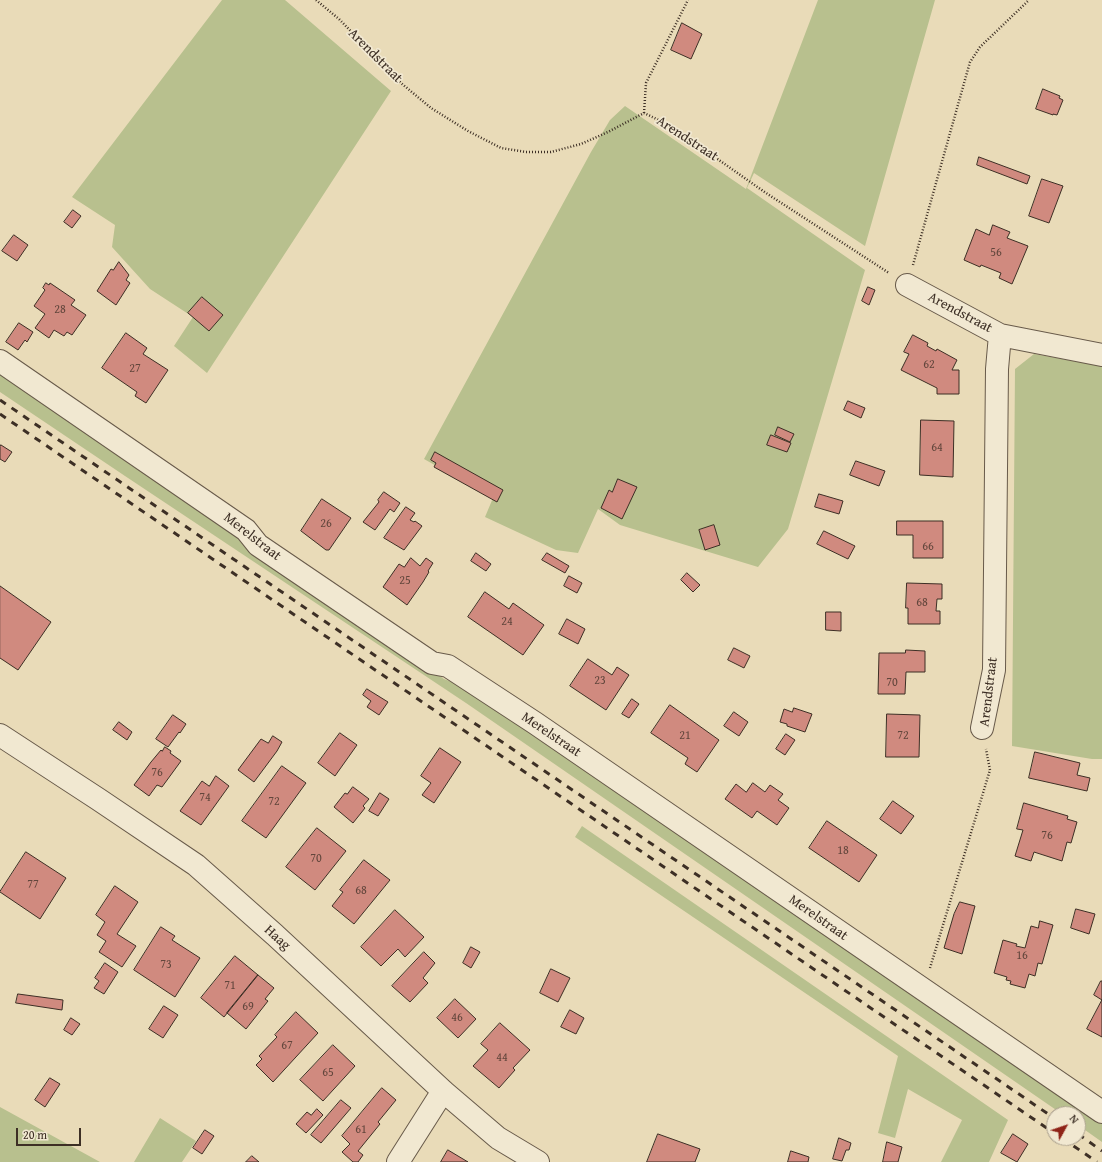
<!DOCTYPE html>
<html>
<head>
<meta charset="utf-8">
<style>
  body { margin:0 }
  #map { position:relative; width:1102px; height:1162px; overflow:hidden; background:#e9dbb8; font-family:"Gentium Book Plus",serif }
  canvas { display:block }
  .north { position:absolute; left:1046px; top:1106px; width:40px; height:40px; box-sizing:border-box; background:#f1e8d1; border:1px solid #a99e8c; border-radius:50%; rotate:50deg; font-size:11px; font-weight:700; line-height:16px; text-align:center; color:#3d2f25 }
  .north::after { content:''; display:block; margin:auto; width:14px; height:18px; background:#8f2418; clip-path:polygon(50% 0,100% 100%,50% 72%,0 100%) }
  .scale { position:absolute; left:16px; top:1128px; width:65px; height:18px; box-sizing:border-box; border:2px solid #3d2f25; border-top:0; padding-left:5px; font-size:12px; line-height:14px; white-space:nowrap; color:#3d2f25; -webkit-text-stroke:3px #f1e8d1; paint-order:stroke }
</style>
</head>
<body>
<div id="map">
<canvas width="1102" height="1162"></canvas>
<div class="north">N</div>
<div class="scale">20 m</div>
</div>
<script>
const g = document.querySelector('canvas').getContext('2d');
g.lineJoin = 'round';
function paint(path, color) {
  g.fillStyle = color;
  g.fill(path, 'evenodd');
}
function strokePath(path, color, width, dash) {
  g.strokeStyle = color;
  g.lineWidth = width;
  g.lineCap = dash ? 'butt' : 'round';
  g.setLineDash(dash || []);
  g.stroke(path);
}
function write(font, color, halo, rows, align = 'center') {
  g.font = font + ' "Gentium Book Plus",serif';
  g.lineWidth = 3.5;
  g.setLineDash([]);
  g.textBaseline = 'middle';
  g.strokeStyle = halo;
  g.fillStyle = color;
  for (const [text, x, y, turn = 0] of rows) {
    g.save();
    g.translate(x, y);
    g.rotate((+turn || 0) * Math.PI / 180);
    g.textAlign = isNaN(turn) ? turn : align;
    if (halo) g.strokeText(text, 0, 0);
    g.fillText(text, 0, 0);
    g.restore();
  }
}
paint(new Path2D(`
  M222,0H285L391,91L207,373L174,346L193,317L150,289L112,247L115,225L72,197Z
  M818,0H935L865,246L754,173L747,188L865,270L788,529L758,567L620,525L598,509L578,553L556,550L485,517L493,498L424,459L591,152L610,120L625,106L746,189Z
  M1034,354L1102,366V759H1092L1012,746L1015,369Z
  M0,374L234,533L444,679L468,688L1102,1123V1142L1078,1125V1114H1062L466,703L125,476L0,392Z
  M582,826L1008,1120L989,1162H941L962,1120L908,1089L895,1138L878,1133L898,1056L575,837Z
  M0,1107L100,1162H0Z
  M160,1118L196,1141L182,1162H134Z`), '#b8c08e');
const building = new Path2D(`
  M682,23L702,34L691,59L671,50Z
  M1043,89L1060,96L1059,98L1063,100L1057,115L1053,114V115L1036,109Z
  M979,157L1030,176L1027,184L977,165Z
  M1042,179L1063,186L1049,223L1029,216Z
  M73,210L81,216L72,228L64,222Z
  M993,225L1010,232L1007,238L1028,246L1012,284L999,278L1001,273L981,265L980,267L964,260L976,229L989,235Z
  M14,235L28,245L17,261L2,251Z
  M119,262L129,275L126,280L130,283L116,305L97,291L111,269L113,270Z
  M46,283L49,285L50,283L75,300L71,305L86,315L72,335L67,332L64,336L54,330L49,338L35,328L45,314L34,306L45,290L43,288Z
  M868,287L875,290L869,305L862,301Z
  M202,297L223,315L209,331L188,313Z
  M19,323L33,332L27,342L25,340L18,350L6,342Z
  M126,333L147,348L143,354L168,370L146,403L135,396L137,392L102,368Z
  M913,335L928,343L927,346L936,351L937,349L957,360L952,370H959V394H937V388L901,370L909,354L904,352Z
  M848,401L865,408L861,418L844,410Z
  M921,420L954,421L953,477L920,475Z
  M778,427L794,434L790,442L775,435Z
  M771,435L791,443L787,452L767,445Z
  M1,445L12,452L5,462L0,459V447Z
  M435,452L503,490L497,502L434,467L436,463L431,460Z
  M856,461L885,471L879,486L850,475Z
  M618,479L637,487L622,519L601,508L609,490L612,492Z
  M384,492L400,503L394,512L390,509L375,530L363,522L379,502L378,500Z
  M819,494L843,501L839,514L815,507Z
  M322,499L351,518L329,550H326L301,531Z
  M406,507L415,513L410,520L414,522L415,521L422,526L404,550L384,538Z
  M897,521H943V558H913V535H897Z
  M714,525L720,545L705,550L699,530Z
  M824,531L855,546L848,559L817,544Z
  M476,553L491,564L486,571L471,561Z
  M547,553L569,566L565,573L542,560Z
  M411,558L420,566L426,558L433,563L428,571L429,572L423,582L407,605L383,587L399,564L404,567Z
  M687,573L700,585L693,592L681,580Z
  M569,576L582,583L577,593L564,586Z
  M907,583L942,584V599H937L936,611H940V624H908V608H906Z
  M0,586L51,622L18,670L0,658Z
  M485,592L509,609L513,603L544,625L523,655L468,617Z
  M826,612H841V631L826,630Z
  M567,619L585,629L578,644L559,634Z
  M734,648L750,656L744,668L728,660Z
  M906,650L925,651V672H906L905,694H878L879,653H905Z
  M588,659L612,675L617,667L629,675L606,710L570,686Z
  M367,689L388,702L379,715L367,707L371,701L363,695Z
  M632,699L639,704L629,718L622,714Z
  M670,705L719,740L697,772L685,764L688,758L651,733Z
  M794,708L812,714L805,732L787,726V724L780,722L784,709L792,712Z
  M734,712L748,722L739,736L724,726Z
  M887,714L920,715L919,757H886Z
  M173,715L186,724L180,733L179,732L168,747L156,739Z
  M119,722L132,732L127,740L113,730Z
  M340,733L357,745L335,776L318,763Z
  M786,734L795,740L785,755L776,749Z
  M273,736L282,742L277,751L254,782L238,770L261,739L268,743Z
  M165,747L171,751L170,753L181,761L162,787L157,785L149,796L134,785L151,762L161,750L162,751Z
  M440,748L461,762L434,803L422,795L431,783L421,776Z
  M1035,752L1080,763L1077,775L1090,778L1087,791L1029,778Z
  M282,766L306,783L266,838L242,821Z
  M216,776L229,786L201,825L180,811L202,781L209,786Z
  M753,783L765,792L770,785L783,794L778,800L789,808L777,825L757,811L752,818L725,799L736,784L746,792Z
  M353,787L369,799L363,806L365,808L353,823L334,807L345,793L347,794Z
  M380,793L389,799L378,816L369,811Z
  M893,801L914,816L901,834L880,819Z
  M1024,803L1068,816L1067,819L1077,822L1071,843L1067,842L1062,861L1034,852L1031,861L1015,856L1023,830L1017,829Z
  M827,821L877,855L859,882L809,848Z
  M317,828L346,851L315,890L286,867Z
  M26,852L66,878L40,919L0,892Z
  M364,860L390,880L354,924L332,906L343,892L340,890Z
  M115,886L138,902L117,934L136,946L122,967L99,952L106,941L97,935L105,922L96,915Z
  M960,902L975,906L962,954L944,948L954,914Z
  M1076,909L1095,914L1089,934L1071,928Z
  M395,910L424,937L405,957L398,949L381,966L361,947Z
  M1040,921L1053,925L1042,964L1038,963L1035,976L1029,974L1025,988L1010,984L1011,981L1006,980L1007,977L994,973L1003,940L1017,944L1016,946L1025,948L1031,926L1038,928Z
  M161,927L175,936L172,940L200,958L175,997L134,970Z
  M471,947L480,952L471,968L463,963Z
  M424,952L435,963L423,978L428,983L410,1002L392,986Z
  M235,956L258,975L224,1017L201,998Z
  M105,963L118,972L104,994L94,988L99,981L95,978Z
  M551,969L570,978L558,1002L540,993Z
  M258,975L274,988L265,999L268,1001L246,1029L227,1013Z
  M1101,981H1102V1000L1094,995Z
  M18,994L63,1000L62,1010L16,1003Z
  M455,999L476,1019L458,1038L437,1018Z
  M1102,1000V1037L1087,1029Z
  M164,1006L178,1015L163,1038L149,1029Z
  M570,1010L584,1018L576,1034L561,1027Z
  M296,1012L318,1033L273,1082L256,1065L262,1059L259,1056L277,1037L275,1035Z
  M71,1018L80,1024L72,1035L64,1030Z
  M500,1023L530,1050L513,1068L515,1070L499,1088L473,1066L488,1050L481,1044Z
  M333,1045L355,1066L323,1101L300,1080Z
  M50,1078L60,1084L45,1107L35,1100Z
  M382,1088L396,1100L378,1122L380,1124L358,1151L363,1155L358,1162H353L342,1152L350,1144L342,1136Z
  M341,1100L351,1108L321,1143L311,1135Z
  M317,1109L323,1115L306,1133L296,1124L307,1112L311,1115Z
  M205,1130L214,1136L202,1154L193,1148Z
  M658,1134L700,1149L695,1162H647Z
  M1013,1134L1028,1144L1017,1162L1001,1153Z
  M839,1138L851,1143L849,1150H846L842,1161L833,1159Z
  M887,1142L902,1147L898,1162H883Z
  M448,1150L468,1162H441Z
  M791,1151L809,1157L808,1162H788Z
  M252,1156L259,1162H246Z`);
paint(building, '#d08a7f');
strokePath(building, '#3d2f25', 1);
const minor = new Path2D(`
  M907,285L1000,335L1102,355
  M0,361L246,530L258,545L432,663L448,666L535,723L1102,1112
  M982,728L994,670L997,369L1000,335
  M0,735L98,799L196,865L275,935L443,1091L498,1138L538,1162
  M398,1162L443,1091`);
strokePath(minor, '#685a4a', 24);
strokePath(new Path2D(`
  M316,0L339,19L401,83L431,108L468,131L501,148L526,152H551L581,144L608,132L644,113L669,125L766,193L889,273
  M644,113L646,83L688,0
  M913,265L970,62L980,47L1029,0
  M930,968L990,770L986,749`), '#3d2f25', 2.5, [1, 2]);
strokePath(minor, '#f1e8d1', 22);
strokePath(new Path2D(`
  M0,400L1054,1118
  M0,414L1054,1133
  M1078,1134L1102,1151
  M1062,1138L1097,1162`), '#3d2f25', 3, [7, 7]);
write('12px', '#62463c', null, [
  ["56",996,253],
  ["28",60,310],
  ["62",929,365],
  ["27",135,369],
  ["64",937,448],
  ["26",326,524],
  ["66",928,547],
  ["25",405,581],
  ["68",922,603],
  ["24",507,622],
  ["23",600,681],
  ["70",892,683],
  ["21",685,736],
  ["72",903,736],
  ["76",157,773],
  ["74",205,798],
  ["72",274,802],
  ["76",1047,836],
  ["18",843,851],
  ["70",316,859],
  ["77",33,885],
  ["68",361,891],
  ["16",1022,956],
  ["73",166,965],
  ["71",230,986],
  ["69",248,1007],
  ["46",457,1018],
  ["67",287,1046],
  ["44",502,1058],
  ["65",328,1073],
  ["61",361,1130]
]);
write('14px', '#3d2f25', '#f1e8d1', [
  ["Arendstraat",375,56,45],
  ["Arendstraat",687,139,33],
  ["Arendstraat",960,313,28],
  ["Merelstraat",252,537,38],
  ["Arendstraat",989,692,-83],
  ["Merelstraat",551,735,34],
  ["Merelstraat",818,918,35],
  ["Haag",277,938,42]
]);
</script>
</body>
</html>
